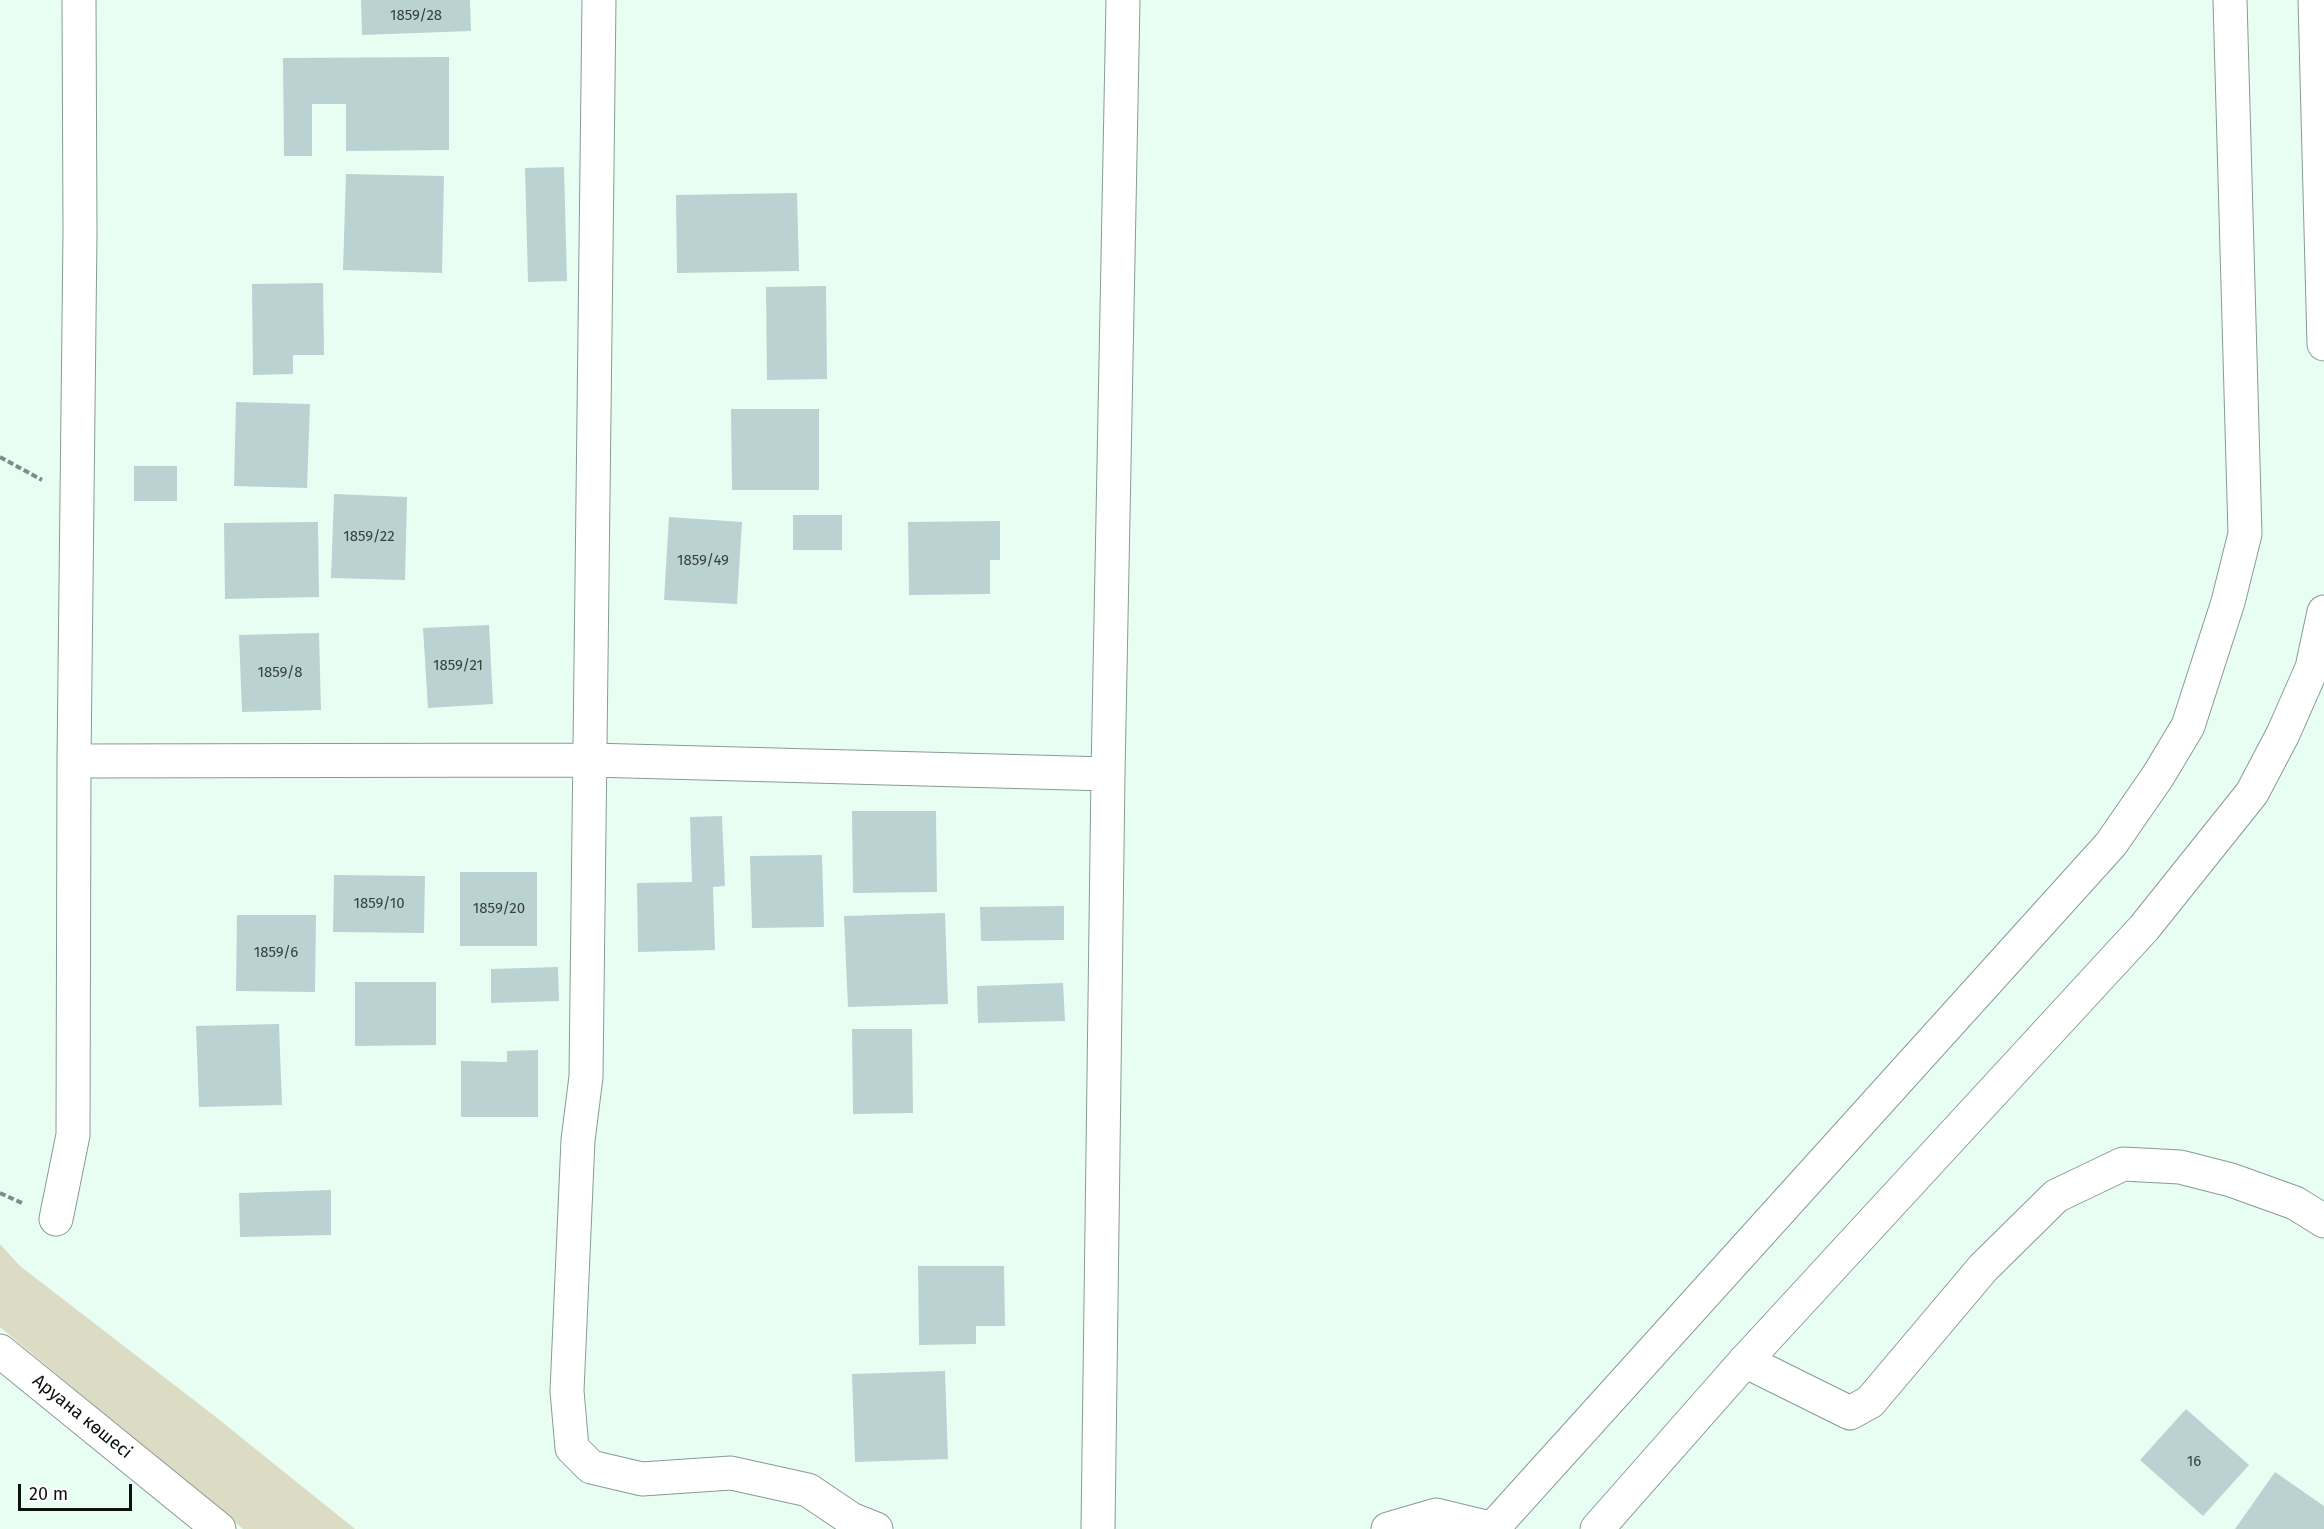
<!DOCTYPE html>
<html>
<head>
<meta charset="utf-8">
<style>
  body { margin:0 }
  #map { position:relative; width:2324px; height:1529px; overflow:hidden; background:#e9fef3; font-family:"Fira Sans",sans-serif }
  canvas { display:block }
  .scale { position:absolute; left:18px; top:1484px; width:114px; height:27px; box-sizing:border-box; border:3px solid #0a110e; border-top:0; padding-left:8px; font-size:18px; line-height:21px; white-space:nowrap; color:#0a110e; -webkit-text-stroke:4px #fff; paint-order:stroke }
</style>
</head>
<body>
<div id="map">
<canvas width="2324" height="1529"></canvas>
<div class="scale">20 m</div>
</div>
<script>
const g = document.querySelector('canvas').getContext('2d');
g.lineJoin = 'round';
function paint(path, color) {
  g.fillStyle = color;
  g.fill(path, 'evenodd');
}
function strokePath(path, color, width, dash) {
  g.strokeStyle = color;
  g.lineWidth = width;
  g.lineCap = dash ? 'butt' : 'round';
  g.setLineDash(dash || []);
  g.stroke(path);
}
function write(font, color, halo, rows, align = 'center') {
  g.font = font + ' "Fira Sans",sans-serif';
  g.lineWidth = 4.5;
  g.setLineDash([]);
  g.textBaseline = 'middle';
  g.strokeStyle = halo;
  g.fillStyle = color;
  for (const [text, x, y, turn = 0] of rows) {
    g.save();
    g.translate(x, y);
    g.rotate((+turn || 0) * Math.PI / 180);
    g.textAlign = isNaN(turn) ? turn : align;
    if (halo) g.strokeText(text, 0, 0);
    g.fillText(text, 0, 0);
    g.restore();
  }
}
paint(new Path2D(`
  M0,1244L20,1266L212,1414L355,1529H243L0,1327Z`), '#dcdbc4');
paint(new Path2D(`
  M361,0H470L471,31L362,35Z
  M449,57V150L346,151V104H312V156H284L283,58Z
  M564,167L567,281L528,282L525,168Z
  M346,174L444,176L442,273L343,270Z
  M797,193L799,271L677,273L676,195Z
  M323,283L324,355H293V374L253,375L252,284Z
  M826,286L827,379L767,380L766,287Z
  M236,402L310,404L307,488L234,486Z
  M731,409H819V490H732Z
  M134,466H177V501H134Z
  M334,494L407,497L405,580L331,578Z
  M793,515H842V550H793Z
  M669,517L742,522L737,604L664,600Z
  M1000,521V560H990V594L909,595L908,522Z
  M318,522L319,597L225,599L224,523Z
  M489,625L493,704L428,708L423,628Z
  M319,633L321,710L242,712L239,635Z
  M852,811H936L937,892L853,893Z
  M722,816L725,886L713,887L715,950L638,952L637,883L692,882L690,817Z
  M822,855L824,927L752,928L750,856Z
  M460,872H537V946H460Z
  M334,875L425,876L424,933L333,932Z
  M1064,906V940L981,941L980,907Z
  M945,913L948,1004L848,1007L844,916Z
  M237,915H316L315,992L236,991Z
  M558,967L559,1001L491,1003V969Z
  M355,982H436V1045L355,1046Z
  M1063,983L1065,1021L978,1023L977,986Z
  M279,1024L282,1105L199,1107L196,1026Z
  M852,1029H912L913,1113L853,1114Z
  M538,1050V1117H461V1061L507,1062V1051Z
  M331,1190V1235L240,1237L239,1193Z
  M918,1266H1004L1005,1326H976V1344L919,1345Z
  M945,1371L948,1459L855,1462L852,1374Z
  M2186,1409L2249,1465L2203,1516L2140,1460Z
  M2275,1472L2324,1506V1529H2235Z`), '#bad2d1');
const minor = new Path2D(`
  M599,0L586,1077L578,1140L567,1391L572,1448L591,1467L642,1479L731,1473L808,1490L851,1519L876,1529
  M74,761L591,760L1108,774
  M56,1219L73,1135L74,761L80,233L79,0
  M1745,1361L1850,1413L1870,1402L1983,1268L2056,1196L2123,1164L2180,1167L2231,1180L2295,1203L2324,1221
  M1098,1529L1108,774L1123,0
  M1388,1529L1436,1515L1494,1529`);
const tertiary = new Path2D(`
  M2315,0L2324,344
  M0,1351L219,1529
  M1492,1529L2111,844L2158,776L2188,726L2228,602L2245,534L2230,0
  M1597,1529L1745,1361L2144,928L2252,793L2283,734L2312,668L2324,612`);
strokePath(minor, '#889b92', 35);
strokePath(tertiary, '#889b92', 35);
strokePath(new Path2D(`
  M0,457L42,480
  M0,1193L22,1203`), '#7e8c85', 4, [6, 3]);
strokePath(minor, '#fff', 33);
strokePath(tertiary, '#fff', 33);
write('15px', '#36413f', null, [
  ["1859/28",416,16],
  ["1859/22",369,537],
  ["1859/49",703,561],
  ["1859/21",458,666],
  ["1859/8",280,673],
  ["1859/10",379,904],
  ["1859/20",499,909],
  ["1859/6",276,953],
  ["16",2194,1462]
]);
write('18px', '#0a110e', '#fff', [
  ["Аруана көшесі",82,1417,39]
]);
</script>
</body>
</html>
